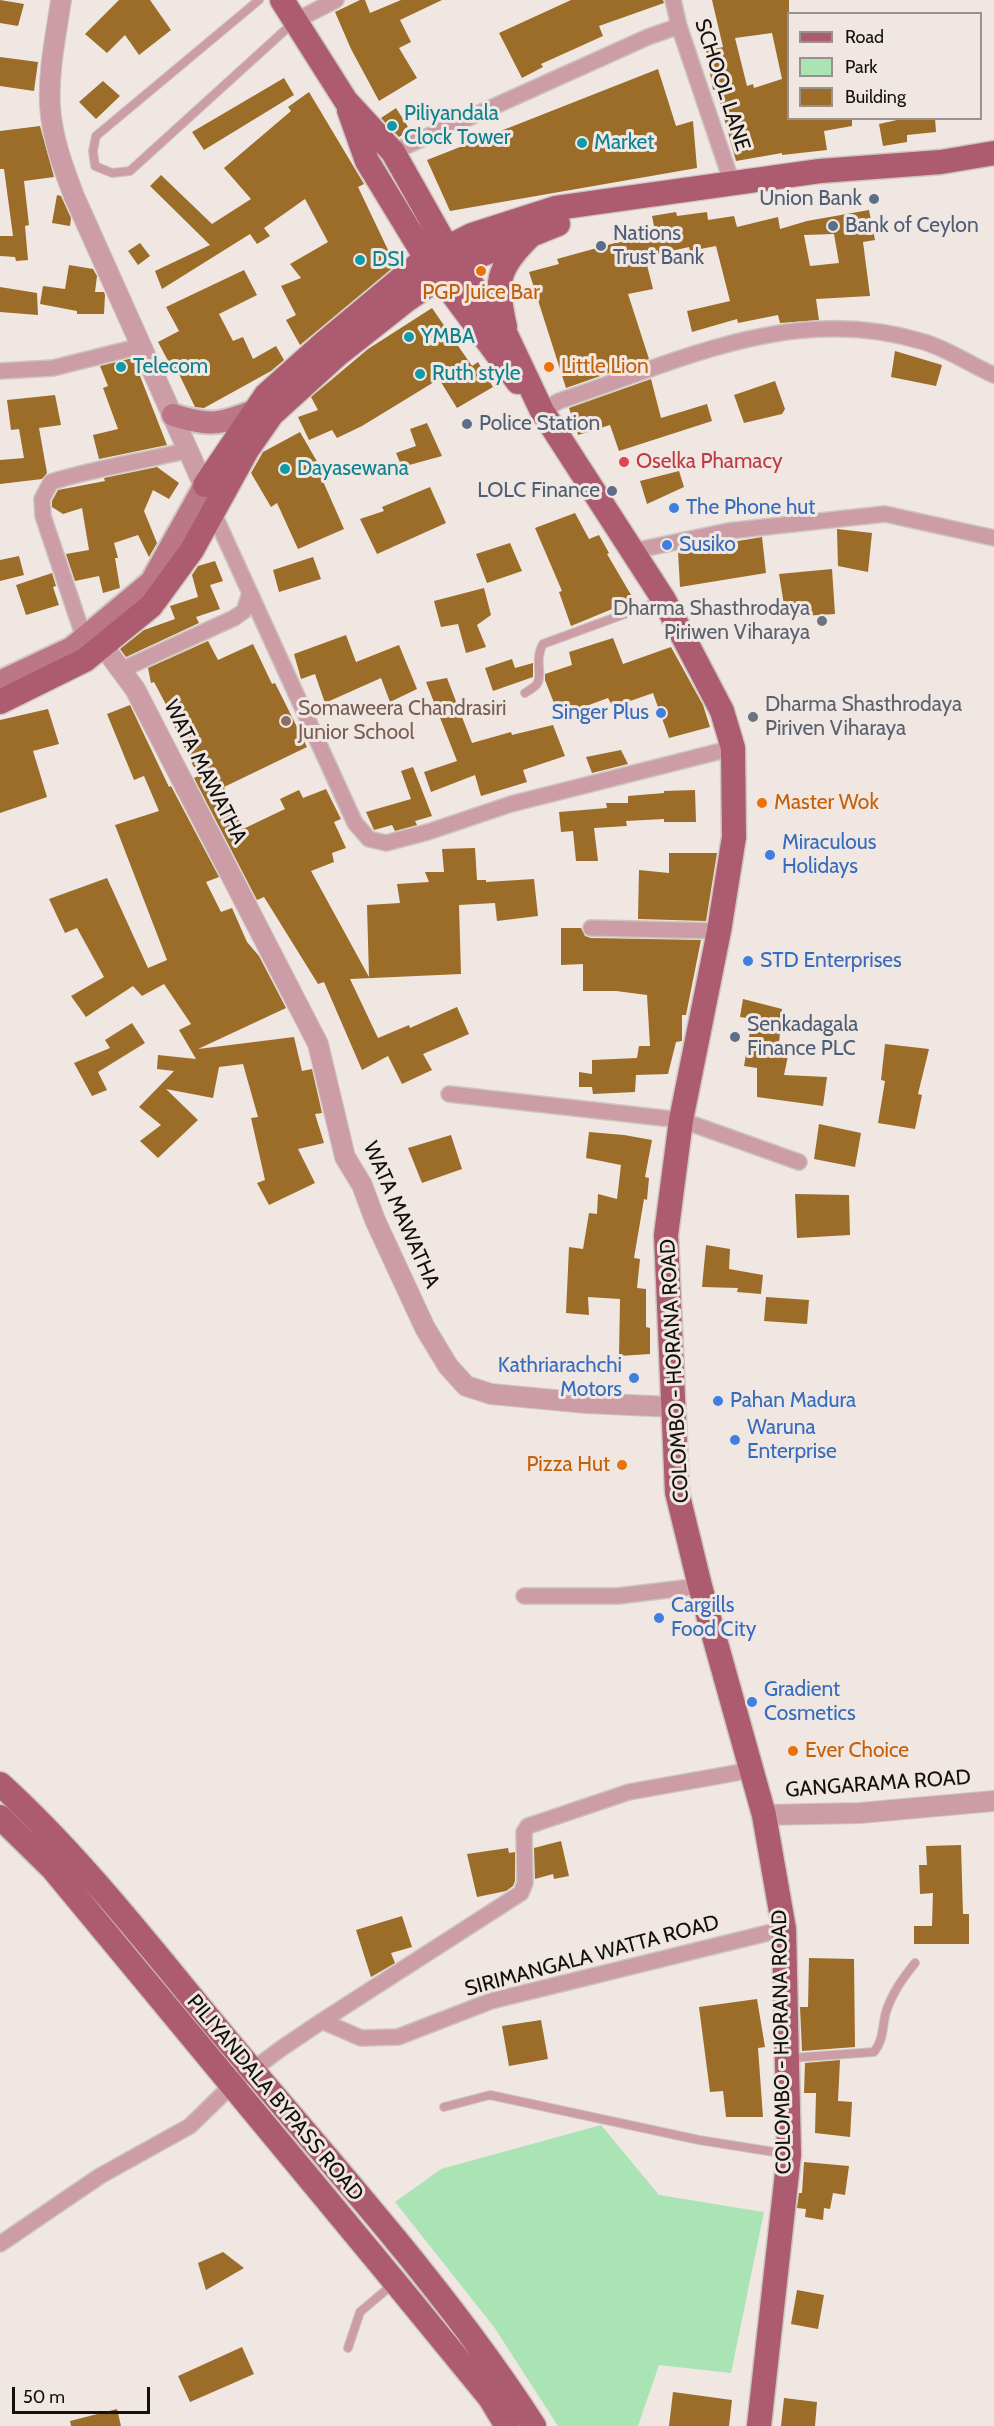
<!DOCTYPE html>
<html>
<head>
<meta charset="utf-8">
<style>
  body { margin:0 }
  #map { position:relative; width:994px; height:2426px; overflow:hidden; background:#f0e7e2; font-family:Cabin,sans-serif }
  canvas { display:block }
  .legend { position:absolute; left:787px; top:12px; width:195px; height:108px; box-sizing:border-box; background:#f0e7e2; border:2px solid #98918d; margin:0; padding:8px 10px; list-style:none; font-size:18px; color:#13100e }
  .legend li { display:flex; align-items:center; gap:12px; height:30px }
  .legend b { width:30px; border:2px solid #98918d }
  .scale { position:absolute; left:12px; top:2387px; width:138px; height:27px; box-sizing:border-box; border:3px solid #13100e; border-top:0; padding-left:8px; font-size:18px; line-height:21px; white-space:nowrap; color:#13100e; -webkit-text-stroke:4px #f0e7e2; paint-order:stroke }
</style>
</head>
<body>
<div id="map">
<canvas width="994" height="2426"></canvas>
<ul class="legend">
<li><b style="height:8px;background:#ad5b70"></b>Road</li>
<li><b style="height:16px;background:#aae4b5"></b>Park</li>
<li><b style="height:16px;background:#9b6d29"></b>Building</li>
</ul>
<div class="scale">50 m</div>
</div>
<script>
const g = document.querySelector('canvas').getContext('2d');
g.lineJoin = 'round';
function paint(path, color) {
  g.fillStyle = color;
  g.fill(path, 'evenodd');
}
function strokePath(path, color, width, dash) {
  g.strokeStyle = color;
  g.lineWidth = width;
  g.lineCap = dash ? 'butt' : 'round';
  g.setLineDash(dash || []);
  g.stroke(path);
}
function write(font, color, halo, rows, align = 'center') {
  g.font = font + ' Cabin,sans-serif';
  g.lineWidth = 6;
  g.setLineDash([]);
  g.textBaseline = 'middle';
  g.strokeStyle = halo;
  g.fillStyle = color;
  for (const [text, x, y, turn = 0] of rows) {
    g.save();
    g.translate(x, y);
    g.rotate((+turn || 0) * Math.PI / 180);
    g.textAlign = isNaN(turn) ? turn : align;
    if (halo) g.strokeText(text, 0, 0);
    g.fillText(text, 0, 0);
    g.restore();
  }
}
paint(new Path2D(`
  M601,2125L659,2195L764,2212L731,2373L659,2365L638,2426H558L494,2327L395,2202L441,2169Z`), '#aae4b5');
paint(new Path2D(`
  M0,0L24,4L18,26L0,23Z
  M119,0H150L171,30L139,55L125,35L107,53L85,34Z
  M360,0H365L370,13L401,0H442L400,20L411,42L399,48L417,78L379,101L351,49L335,12Z
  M571,0H663L664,3L599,26L603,36L541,64L543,67L522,78L499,33Z
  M712,0H789V118H852V126L824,131L827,150L782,155V153L736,161L716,89L713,90L706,51L723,47ZM772,33L782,79L754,88L753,84L747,86L735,38Z
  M0,57L38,62L34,91L0,86Z
  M658,69L676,126L693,121L697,168L450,211L427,160Z
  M284,78L294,95L204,150L192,132Z
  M103,81L120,96L96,119L79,102Z
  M309,92L364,184L358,187L389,252L402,260L300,345L286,320L296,315L281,286L301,278L290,264L328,242L305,199L264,228L270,236L257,244L250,234L162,289L155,271L210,245L150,186L161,175L212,224L251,199L224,168L291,111L288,107Z
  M396,108L410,130L399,137L381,118Z
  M906,118H935L936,132L907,135V142L883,146L879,124Z
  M40,126L54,177L24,181L29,225L25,226L28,260L16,261L15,257L0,256V236H13L4,169H0V131Z
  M57,195L61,196L71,218L70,226L52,223Z
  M869,210L875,240L863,242L870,296L816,299L819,320L780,323L778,315L738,323L737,319L692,332L687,311L730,301L716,246L690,251L689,247L645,257L653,289L628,294L649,359L566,388L529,272L559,264L557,259L615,243L656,236L652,216L676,212L677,216L707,212L708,220L734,216L737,227L778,217L780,229L807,221ZM834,234L839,263L810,266L804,235Z
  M140,243L150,256L138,265L128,251Z
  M69,265L93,269L97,276L95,292H104L105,295L104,314H77V311L40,304L43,286L65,289Z
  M244,270L257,295L219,314L233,341L243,337L253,359L276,346L284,360L271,371L204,408L195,407L177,370L174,372L158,342L179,331L166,307Z
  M0,287L37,293L38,315L0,312Z
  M432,308L472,366L478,362L493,387L457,408L439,379L362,426L337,438L332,430L309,440L298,417L318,410L311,397L368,349Z
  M895,351L942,365L936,386L891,377Z
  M133,358L167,445L99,459L93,435L118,429L103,388L108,386L100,366Z
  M651,379L661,418L707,404L712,421L619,451L610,425L578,435L569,408Z
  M775,381L785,409L782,414L744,423L734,395Z
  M55,395L61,425L39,428L47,473L42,479L0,484V460L24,458L19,429L11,430L7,400Z
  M427,423L442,456L402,467L396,453L416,446L410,429Z
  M300,432L326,477L322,479L344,529L298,549L277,503L271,507L251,473L263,452Z
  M157,467L179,483L169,499L153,490L144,511L157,543L149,557L138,535L114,543L118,558H115L120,588L103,593L99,576L75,581L66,554L89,550L82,508L63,514L52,507V501L58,490L105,481L104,478Z
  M679,471L684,487L647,504L640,481Z
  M430,487L446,523L377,554L360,519L384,511L382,507Z
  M575,513L589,539L599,535L609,553L607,554L634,600L571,626L559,592L562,591L535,528Z
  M837,529L872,533L868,572L838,566Z
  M762,537L766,573L680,587L678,551Z
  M510,543L522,571L487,583L476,554Z
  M19,556L24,575L0,581V560Z
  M313,557L321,579L279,592L273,570Z
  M215,561L223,581L210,585L220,609L196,617L199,623L126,657L120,649L144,630L175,619L170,606L198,597L192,575L198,566Z
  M832,569L835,614L786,617L779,574Z
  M52,573L56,586L53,587L59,605L26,615L16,585Z
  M484,588L491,615L477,625L486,647L466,653L458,624L441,627L434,601Z
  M346,635L356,662L399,645L417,689L390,702L381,678L325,703L315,674L301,679L294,654Z
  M613,638L623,664L671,647L703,705L710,727L669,738L653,693L613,707L608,698L559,716L545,680V674L572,665L569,652Z
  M208,641L218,660L253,644L272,684L275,683L307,747L224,787L243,829L285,809L280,799L299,790L303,798L326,789L341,819L334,822L346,848L332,853L334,862L311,871L369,977L367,905L400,903L397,884L429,882L425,872H444L442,849L475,848L477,880H486V882L534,879L538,916L497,921L495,903L459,905L461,974L350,979L378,1038L409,1025L410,1028L457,1007L469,1034L423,1054L432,1070L402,1084L388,1056L362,1070L324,982L318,984L264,897L257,900L194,778L198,776L169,715L171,714L154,682L151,683L148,668Z
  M512,659L515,668L533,663V677L493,691L485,668Z
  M447,678L472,743L511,732L512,735L553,725L565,756L523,770L527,782L481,796L475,775L431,792L424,772L457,761L426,682Z
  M130,705L169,787L171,786L219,877L206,882L221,912L232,908L247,942L259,956L286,1008L198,1049L294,1037L302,1071L312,1069L322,1113L315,1114L324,1143L298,1149L315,1183L269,1205L257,1183L265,1180L251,1118L258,1117L243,1064L219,1067L213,1098L166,1089L198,1120L158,1158L140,1141L161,1125L139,1107L174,1071L157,1069L158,1055L196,1059L179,1030L191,1024L164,984L142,996L133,986L86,1017L71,996L104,977L77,928L65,933L49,899L107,878L148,968L167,960L115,825L159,811L144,776L134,780L107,714Z
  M48,709L59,744L33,751L47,797L0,813V720Z
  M621,750L628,764L592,773L586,757Z
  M413,767L432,816L415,821L417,825L395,831L392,825L374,830L366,812L411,799L401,771Z
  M695,790L696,822H664V819L626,821L627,826L594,828L598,861H576L573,831L561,832L559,812L607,808L606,803H628V796L664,793V791Z
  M669,853H717L706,921L638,919L639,870L669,873Z
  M561,928H581L585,936L591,938L701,940L686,1015H682V1041L676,1042L668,1074L636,1075L635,1092L593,1094L592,1087H579V1072L592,1074V1060L637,1058L639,1046H650L647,995L616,991H583V964L561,965Z
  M743,999L782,1009L779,1044L790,1046L784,1075L827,1077L823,1106L757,1097V1068L744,1066L752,1019L740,1017Z
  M132,1023L145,1043L98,1072L107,1090L92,1096L74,1063L110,1048L105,1040Z
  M885,1044L929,1049L918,1094L922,1095L915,1129L878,1123L885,1081L881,1080Z
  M819,1124L861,1133L855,1167L814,1159Z
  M589,1132L624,1135L652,1140L645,1177L649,1178L647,1200L644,1199L634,1258L640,1259L637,1288L646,1289V1327L650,1328V1354L619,1356L620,1299L588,1297L589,1315L566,1313L569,1247L583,1249L589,1213L597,1214L598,1194L617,1199L621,1165L586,1158Z
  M451,1135L462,1169L422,1183L408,1148Z
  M795,1194L849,1195L850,1235L797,1238Z
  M706,1245L730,1249L729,1269L763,1275L761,1294L737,1292L738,1288L702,1287Z
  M766,1297L809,1300L807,1324L764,1321Z
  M561,1841L569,1876L554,1879L553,1874L535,1879L534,1848Z
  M961,1845L963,1914H969V1944H914V1926H932L933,1893L920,1894L919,1865H927L926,1846Z
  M508,1848L509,1853L515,1852V1881L513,1886L506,1891L477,1897L467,1854Z
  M402,1916L412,1947L391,1953L395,1963L371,1977L356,1930Z
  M809,1958L854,1959L855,2047L802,2051L800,2007H808Z
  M757,1999L765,2047L758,2048L763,2117H726L723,2091L710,2092L699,2007Z
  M541,2020L548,2059L509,2066L502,2026Z
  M840,2060L838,2101L852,2102L850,2137L815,2133L816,2093H804L805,2063Z
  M804,2162L849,2166L845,2195L833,2193L830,2209L824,2208L823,2220L805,2217L806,2209L797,2208L799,2193H802Z
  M223,2252L244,2268L206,2290L198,2263Z
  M797,2290L824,2295L818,2329L791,2324Z
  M242,2347L254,2374L190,2402L178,2376Z
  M673,2392L732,2400L729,2426H669Z
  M784,2398L817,2402L815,2426H781Z
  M117,2409L121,2426H71L70,2421Z`), '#9b6d29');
const service = new Path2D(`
  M259,0L96,136L93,151L95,166L112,173L130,171L294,22
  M525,693C528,691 535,687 537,684C543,675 534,659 543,644L660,601
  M791,2058L874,2052C884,2039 882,2027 886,2012C892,1993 903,1978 915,1963
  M444,2107L490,2095L699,2140L787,2154
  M348,2348L360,2312L392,2285`);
const minor = new Path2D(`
  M673,0L679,26L732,183
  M295,21L336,0
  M393,152L648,37L679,26
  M0,371L53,368L141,346
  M542,411L559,401C680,361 794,302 924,342C948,349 971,365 994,375
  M213,512L355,823L369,839L386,843L428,832L511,804L733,748
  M633,551L728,531L885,514L994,538
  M84,638L43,516L42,499L51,482C96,468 143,461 189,450
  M121,670L234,618L244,611L250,593
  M591,928L719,931
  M449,1094L681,1120L799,1162
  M524,1596H618L700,1586
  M322,2021L521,1893L525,1883L524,1832L528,1826L629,1792L752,1770
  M0,2244L100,2176L190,2126L231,2086L282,2048L322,2021L361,2038L398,2037L491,2001L784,1929`);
const tertiary = new Path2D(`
  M61,0C56,35 48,71 50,106C52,138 63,167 74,196L208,495
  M103,646L135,689L318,1044L345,1157L362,1185L375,1220L425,1328L448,1366L466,1386L491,1394L586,1403L673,1407
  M764,1815L860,1813L994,1801`);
const secondary = new Path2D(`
  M173,415C208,426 220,425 254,411
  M0,682L72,648L151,582L205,485`);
const primary = new Path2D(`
  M282,0L346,101L393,152L446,246L507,337L542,411L664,600L722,711L733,748L734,837L719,931L681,1120L666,1235L677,1492L700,1586L764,1815L784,1929L789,2155L759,2426
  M349,110L367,161L426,258L518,382
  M505,327C495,284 496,269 529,237
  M205,485L266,395L324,343L426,258L472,235L556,208L820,171L941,162L994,153
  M0,702L85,660L151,606L192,550L247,450L272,414L337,355L404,302L458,264L558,224
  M0,1784C88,1864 161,1962 238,2053C339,2173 449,2294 534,2426
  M0,1817L53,1869L395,2282L490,2398L507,2426`);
strokePath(service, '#cdc5c0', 10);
strokePath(minor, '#cdc5c0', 18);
strokePath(tertiary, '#cdc5c0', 22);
strokePath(secondary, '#cdc5c0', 26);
strokePath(primary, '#cdc5c0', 27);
strokePath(service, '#cc9da7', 8);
strokePath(minor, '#cc9da7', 15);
strokePath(tertiary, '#cc9da7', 20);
strokePath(secondary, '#bb7787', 22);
strokePath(primary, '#ad5b70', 24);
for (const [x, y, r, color] of [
  [392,126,6,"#0f9aa8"],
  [582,143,6,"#0f9aa8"],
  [874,199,6,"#5c6f8a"],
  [833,226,6,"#5c6f8a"],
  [601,246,6,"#5c6f8a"],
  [360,260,6,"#0f9aa8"],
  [481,271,6,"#e8710a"],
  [409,337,6,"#0f9aa8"],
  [121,367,6,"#0f9aa8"],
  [549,367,6,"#e8710a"],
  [420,374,6,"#0f9aa8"],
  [467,424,6,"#5c6f8a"],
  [624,462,6,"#e0444e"],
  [285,469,6,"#0f9aa8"],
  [612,491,6,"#5c6f8a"],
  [674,508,6,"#3f7fe0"],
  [667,545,6,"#3f7fe0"],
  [822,621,6,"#6b7280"],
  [661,713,6,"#3f7fe0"],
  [753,717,6,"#6b7280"],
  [286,721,6,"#8d6e63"],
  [762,803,6,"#e8710a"],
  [770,855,6,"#3f7fe0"],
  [748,961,6,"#3f7fe0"],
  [735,1037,6,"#5c6f8a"],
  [634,1378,6,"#3f7fe0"],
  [718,1401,6,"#3f7fe0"],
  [735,1440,6,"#3f7fe0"],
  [622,1465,6,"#e8710a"],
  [659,1618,6,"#3f7fe0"],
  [752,1702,6,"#3f7fe0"],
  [793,1751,6,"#e8710a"]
]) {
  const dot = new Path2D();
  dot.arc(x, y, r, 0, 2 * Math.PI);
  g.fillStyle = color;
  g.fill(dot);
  strokePath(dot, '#f0e7e2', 2);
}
write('21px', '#13100e', '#f0e7e2', [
  ["SCHOOL LANE",722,85,72],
  ["WATA MAWATHA",205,772,63],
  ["WATA MAWATHA",401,1215,66],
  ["COLOMBO - HORANA ROAD",675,1371,-93],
  ["GANGARAMA ROAD",878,1784,-4],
  ["SIRIMANGALA WATTA ROAD",592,1956,-15],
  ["COLOMBO - HORANA ROAD",782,2042,-91],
  ["PILIYANDALA BYPASS ROAD",275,2098,50]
]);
write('21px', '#0d838f', '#f0e7e2', [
  ["Piliyandala",404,114],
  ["Clock Tower",404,138],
  ["Market",594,143],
  ["DSI",372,260],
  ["YMBA",421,337],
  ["Telecom",133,367],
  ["Ruth style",432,374],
  ["Dayasewana",297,469]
], 'left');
write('21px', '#4e5e75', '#f0e7e2', [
  ["Union Bank",862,199,"right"],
  ["Bank of Ceylon",845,226],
  ["Nations",613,234],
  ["Trust Bank",613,258],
  ["Police Station",479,424],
  ["LOLC Finance",600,491,"right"],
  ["Senkadagala",747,1025],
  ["Finance PLC",747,1049]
], 'left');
write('21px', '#c56008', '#f0e7e2', [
  ["PGP Juice Bar",481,293,"center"],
  ["Little Lion",561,367],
  ["Master Wok",774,803],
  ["Pizza Hut",610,1465,"right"],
  ["Ever Choice",805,1751]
], 'left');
write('21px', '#be3a42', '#f0e7e2', [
  ["Oselka Phamacy",636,462]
], 'left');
write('21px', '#366cbe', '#f0e7e2', [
  ["The Phone hut",686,508],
  ["Susiko",679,545],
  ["Singer Plus",649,713,"right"],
  ["Miraculous",782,843],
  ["Holidays",782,867],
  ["STD Enterprises",760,961],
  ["Kathriarachchi",622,1366,"right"],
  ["Motors",622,1390,"right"],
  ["Pahan Madura",730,1401],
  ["Waruna",747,1428],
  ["Enterprise",747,1452],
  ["Cargills",671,1606],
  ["Food City",671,1630],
  ["Gradient",764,1690],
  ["Cosmetics",764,1714]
], 'left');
write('21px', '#5b616d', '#f0e7e2', [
  ["Dharma Shasthrodaya",810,609],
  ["Piriwen Viharaya",810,633],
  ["Dharma Shasthrodaya",765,705,"left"],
  ["Piriven Viharaya",765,729,"left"]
], 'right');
write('21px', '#785e54', '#f0e7e2', [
  ["Somaweera Chandrasiri",298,709],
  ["Junior School",298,733]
], 'left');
</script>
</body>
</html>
